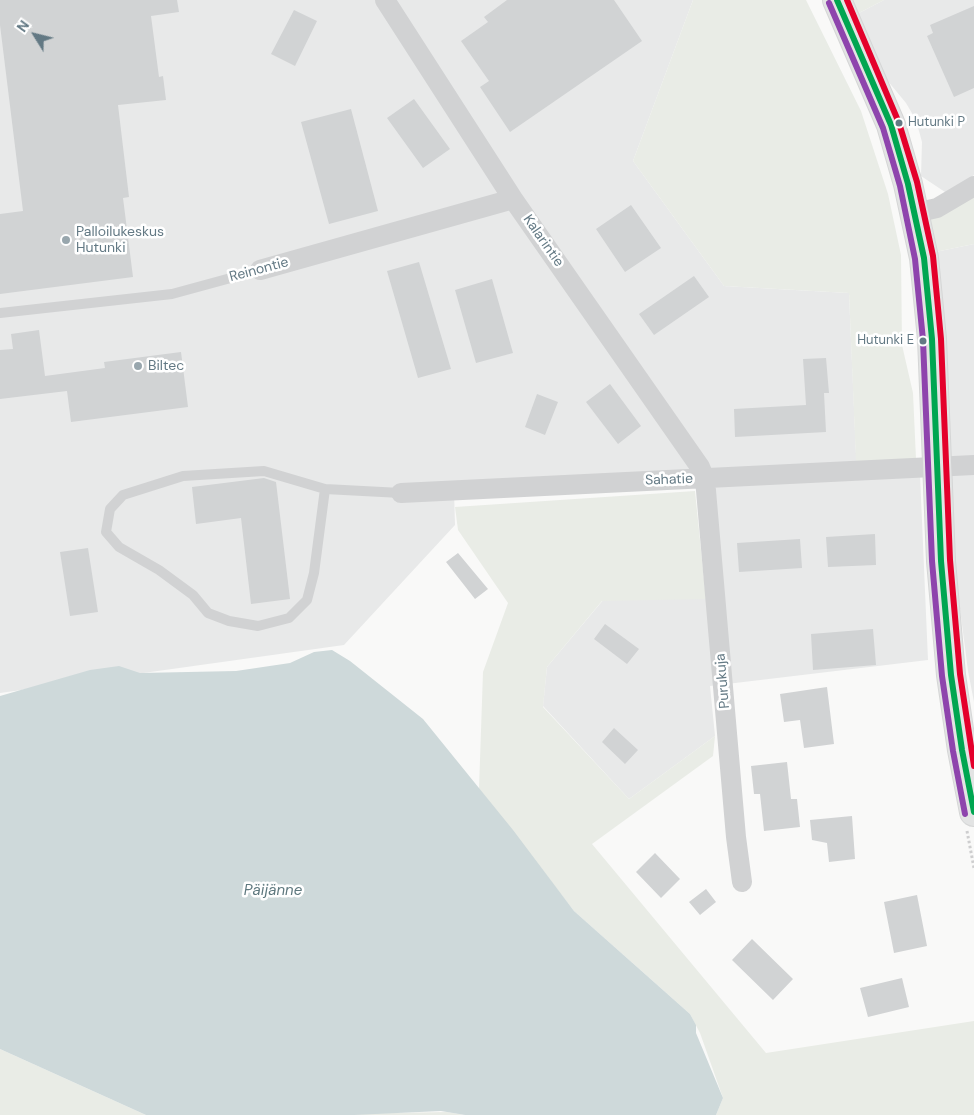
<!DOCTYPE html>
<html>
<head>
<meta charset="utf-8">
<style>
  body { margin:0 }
  #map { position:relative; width:974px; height:1115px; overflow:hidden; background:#f9f9f8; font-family:"DM Sans",sans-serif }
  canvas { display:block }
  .north { position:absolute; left:10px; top:10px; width:50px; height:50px; -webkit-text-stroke:4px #fff; paint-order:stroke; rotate:306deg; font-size:14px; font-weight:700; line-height:20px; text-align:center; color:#637984 }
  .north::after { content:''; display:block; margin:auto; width:18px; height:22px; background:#637984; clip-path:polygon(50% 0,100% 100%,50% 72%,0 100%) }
</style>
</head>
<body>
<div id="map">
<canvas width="974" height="1115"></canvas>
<div class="north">N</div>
</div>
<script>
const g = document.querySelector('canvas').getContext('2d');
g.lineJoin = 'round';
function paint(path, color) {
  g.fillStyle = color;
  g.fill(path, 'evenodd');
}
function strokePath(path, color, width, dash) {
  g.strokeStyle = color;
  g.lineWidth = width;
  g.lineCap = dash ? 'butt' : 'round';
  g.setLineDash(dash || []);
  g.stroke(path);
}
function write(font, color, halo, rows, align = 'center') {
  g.font = font + ' "DM Sans",sans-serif';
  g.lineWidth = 5;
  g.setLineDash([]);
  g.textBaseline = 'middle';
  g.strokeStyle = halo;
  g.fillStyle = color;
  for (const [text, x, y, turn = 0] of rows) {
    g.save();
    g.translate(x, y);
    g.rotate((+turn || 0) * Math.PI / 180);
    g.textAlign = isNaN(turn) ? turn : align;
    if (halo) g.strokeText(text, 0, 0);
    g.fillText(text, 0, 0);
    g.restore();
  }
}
paint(new Path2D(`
  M0,0H693L633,161L724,286L849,293L857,477L920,475L928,660L710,686L715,736L629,799L543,706L547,667L604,599H706L707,478L454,491L455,525L344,645L0,693Z
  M884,0H974V175L948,194L921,176L922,142L916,120L906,103L882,74L857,14Z
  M974,244V702L968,671L954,562L935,252Z`), '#e8e9e9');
paint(new Path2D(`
  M693,0H806L861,111L888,194L901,255L902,345L913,393L916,459L856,462L849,293L724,286L633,161Z
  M850,0H884L857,14Z
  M974,194V244L935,252L927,218Z
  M695,491L706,599L602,601L547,667L543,707L629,799L715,736L713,756L592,844L766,1053L974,1021V1115H716L723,1098L700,1033L690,1014L574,911L479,789L483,672L508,603L458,530L455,507Z
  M0,1049L146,1115H0Z
  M447,1112L465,1115H276Z`), '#e9ece6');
paint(new Path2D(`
  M332,650L350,661L423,719L513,830L574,911L690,1014L696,1025V1033L723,1098L716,1115H465L441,1111L354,1115H146L0,1049V696L90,670L119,666L140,673L236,671L290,663L314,652Z`), '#ced9da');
paint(new Path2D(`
  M0,0H177L179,12L151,16L159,77L163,76L166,100L118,105L129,197L123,198L133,277L0,294V214L23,211L0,25Z
  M507,0H614L642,41L510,132L480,87L489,81L461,41L488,22L484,17Z
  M974,6V88L954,97L927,36L933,33L930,25Z
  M294,10L317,21L295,66L271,54Z
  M414,99L450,149L423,168L387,118Z
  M351,109L378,211L329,224L301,122Z
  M631,205L661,248L625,272L596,229Z
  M419,262L451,369L418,378L387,271Z
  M694,276L709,297L654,335L639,314Z
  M492,279L513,353L476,363L455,290Z
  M39,330L45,376L105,368L104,362L181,352L188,407L71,422L67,391L0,399V350L13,349L11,334Z
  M826,358L829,393H824L826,432L735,437L734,409L806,405L803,359Z
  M610,384L641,426L618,444L586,402Z
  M537,394L558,402L545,435L525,427Z
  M264,478L276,482L290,599L251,604L241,518L196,524L192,487Z
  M875,534L876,565L828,567L826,537Z
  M800,539L802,568L739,572L737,543Z
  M88,548L98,612L70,616L60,552Z
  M458,553L488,589L475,599L446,562Z
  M605,624L639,649L627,664L594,639Z
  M873,629L876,665L813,670L811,634Z
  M827,687L834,744L804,748L800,720L784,722L780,694Z
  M614,728L638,750L625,764L602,742Z
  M787,762L791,799H797L800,827L764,831L760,794H754L751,766Z
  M852,816L855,859L829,862L827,843L812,840L810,820Z
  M655,853L680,879L661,898L636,872Z
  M706,889L716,902L700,915L689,902Z
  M917,895L927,946L894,953L884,902Z
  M752,939L793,979L773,1000L732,960Z
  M902,978L909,1007L868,1017L860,988Z`), '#d1d3d4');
const secondary = new Path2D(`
  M837,0L891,125L908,184L924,258L932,339L941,561L951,675L962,750L974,812`);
strokePath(secondary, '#d5d6d6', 30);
strokePath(new Path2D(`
  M967,831L974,868`), '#cececf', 3, [2.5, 2.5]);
strokePath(new Path2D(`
  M0,313L172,294L260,270
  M325,489L314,573L307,600L289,618L258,626L229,621L208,613L193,595L159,570L119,547L106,532L110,509L123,495L183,476L264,471L325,489L401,493`), '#d1d2d3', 10);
strokePath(new Path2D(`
  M385,0L513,199L700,467L705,479L736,837L742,882
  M915,213L937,208L974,186
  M260,270L513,199
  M401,493L974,465`), '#d1d2d3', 20);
strokePath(secondary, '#e3e4e4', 28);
strokePath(new Path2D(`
  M837,0L891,125L908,184L924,258L932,339L941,561L951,675L962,750L974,812`), '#00a651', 6);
strokePath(new Path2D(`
  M829,3L883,128L900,186L915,259L923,340L932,561L942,676L953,751L965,814`), '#8e44ad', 6);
strokePath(new Path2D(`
  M847,0L899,123L917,182L933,256L941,339L950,560L960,674L974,766`), '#e4002b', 6);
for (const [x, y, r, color] of [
  [899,123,4.5,"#637984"],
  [66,240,5,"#98a6ad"],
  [923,341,4.5,"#637984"],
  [138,366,5,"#98a6ad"]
]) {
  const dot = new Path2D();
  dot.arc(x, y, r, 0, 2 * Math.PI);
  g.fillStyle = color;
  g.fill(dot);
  strokePath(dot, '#fff', 2);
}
write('13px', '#637984', '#fff', [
  ["Hutunki P",908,123],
  ["Hutunki E",914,341,"right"]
], 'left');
write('14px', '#637984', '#fff', [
  ["Palloilukeskus",76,232],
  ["Hutunki",76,248],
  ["Biltec",148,366]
], 'left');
write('14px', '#637984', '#fff', [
  ["Kalarintie",543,241,55],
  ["Reinontie",259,270,-15],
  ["Sahatie",669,480,-2],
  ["Purukuja",723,681,-95]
]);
write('italic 15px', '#5e787e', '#fff', [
  ["Päijänne",273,891]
]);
</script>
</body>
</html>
